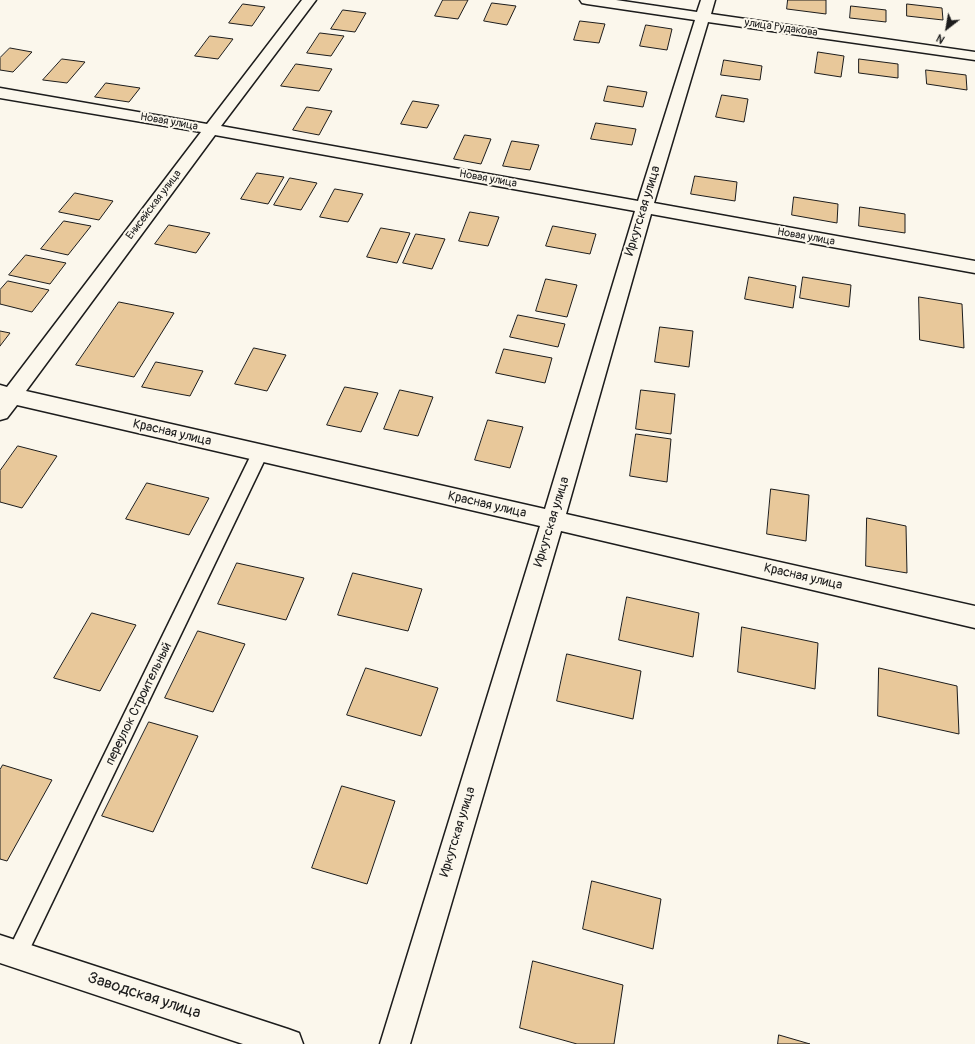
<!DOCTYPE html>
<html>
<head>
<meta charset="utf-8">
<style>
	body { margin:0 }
	#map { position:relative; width:975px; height:1044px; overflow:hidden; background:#fbf7ec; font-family:Pangolin,sans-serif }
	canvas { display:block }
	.north { position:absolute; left:927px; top:8px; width:40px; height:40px; -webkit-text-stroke:3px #fbf7ec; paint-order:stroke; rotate:211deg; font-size:11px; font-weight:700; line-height:16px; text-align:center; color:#1c1c1c }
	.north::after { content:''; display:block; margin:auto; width:14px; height:18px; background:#1c1c1c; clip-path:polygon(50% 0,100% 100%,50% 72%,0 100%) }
</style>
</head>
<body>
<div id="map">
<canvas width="975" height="1044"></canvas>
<div class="north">N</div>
</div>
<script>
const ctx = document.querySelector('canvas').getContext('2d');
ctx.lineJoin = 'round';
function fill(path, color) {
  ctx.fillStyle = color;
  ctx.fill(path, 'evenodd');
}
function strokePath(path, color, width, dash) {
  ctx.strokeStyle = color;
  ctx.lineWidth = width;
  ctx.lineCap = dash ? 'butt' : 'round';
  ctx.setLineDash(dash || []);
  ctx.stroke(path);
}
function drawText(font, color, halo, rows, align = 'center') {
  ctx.font = font + ' Pangolin,sans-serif';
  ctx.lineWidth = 4;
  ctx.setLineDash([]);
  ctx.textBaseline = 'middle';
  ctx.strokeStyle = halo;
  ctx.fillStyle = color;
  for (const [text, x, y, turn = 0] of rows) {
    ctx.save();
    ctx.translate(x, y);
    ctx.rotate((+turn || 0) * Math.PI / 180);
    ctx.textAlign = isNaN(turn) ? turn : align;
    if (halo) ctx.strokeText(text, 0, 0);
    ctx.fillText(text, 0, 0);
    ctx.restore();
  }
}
const building = new Path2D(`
	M443,0H468L458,19L435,16Z
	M788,0H826V14L787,9Z
	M492,3L516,6L507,25L484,21Z
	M243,4L265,7L252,26L229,23Z
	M907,4L942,8L943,20L907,16Z
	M851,6L886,10V22L850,18Z
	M343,10L366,13L355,32L331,29Z
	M580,21L605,24L599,43L574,40Z
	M646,25L672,29L667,50L640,46Z
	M320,33L344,36L331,56L307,53Z
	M210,36L233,39L218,59L195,56Z
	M10,48L32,52L13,72L0,70V58Z
	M818,52L844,56L841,77L815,73Z
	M62,59L85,62L67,83L43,80Z
	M859,59L898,64V78L859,73Z
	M724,60L762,66L760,80L721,75Z
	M296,64L332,69L319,91L281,86Z
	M926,70L966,75L967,90L927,84Z
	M106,83L140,88L129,102L95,97Z
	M608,86L647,92L643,107L604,101Z
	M722,95L748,99L744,122L716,117Z
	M413,101L439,105L427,128L401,124Z
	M307,107L332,111L319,135L293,130Z
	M596,123L636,129L632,145L591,139Z
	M465,135L491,139L481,164L454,159Z
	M512,141L539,145L530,170L503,166Z
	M257,173L284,177L268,204L241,199Z
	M695,176L737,182L735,201L691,194Z
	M290,178L317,183L301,210L274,205Z
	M335,189L363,194L348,222L320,217Z
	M75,193L113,201L99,220L59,212Z
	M794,197L838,204L837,223L792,215Z
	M860,207L905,214V233L859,226Z
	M470,212L499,217L488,246L459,241Z
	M64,221L91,226L68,255L41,249Z
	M169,225L210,233L196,253L155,244Z
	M553,226L596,234L590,254L546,246Z
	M381,228L410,233L397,263L367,257Z
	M416,234L445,239L432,269L403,263Z
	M26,255L66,263L50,284L9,275Z
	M749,277L796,286L793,308L745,299Z
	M803,277L851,285L849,307L800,298Z
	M546,279L577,285L567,317L536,311Z
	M8,281L49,290L32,312L0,304V290Z
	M919,297L962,304L964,348L920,340Z
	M119,302L174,313L134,377L76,365Z
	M518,315L565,324L558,347L510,337Z
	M660,327L693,331L689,367L655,362Z
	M0,331L10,333L0,346Z
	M254,348L286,355L267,391L235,384Z
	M504,349L552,358L545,383L496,373Z
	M156,362L203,371L190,396L142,387Z
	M345,387L378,393L361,432L327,425Z
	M400,390L433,397L418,436L384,429Z
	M641,390L675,394L671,434L636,429Z
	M488,420L523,427L510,468L475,460Z
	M636,434L671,439L667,482L630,476Z
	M18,446L57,456L22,508L0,502V471Z
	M147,483L209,498L189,535L126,519Z
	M771,489L809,495L806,541L767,534Z
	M867,518L906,526L907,573L866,566Z
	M237,563L304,578L286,620L218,604Z
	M353,573L422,589L408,631L338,615Z
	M627,597L699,613L693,657L619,640Z
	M92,613L136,625L100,691L54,678Z
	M742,627L818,643L815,689L738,672Z
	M198,631L245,644L213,712L165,698Z
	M567,654L641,671L633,719L557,701Z
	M366,668L438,688L421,736L347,715Z
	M879,668L957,686L959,734L878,716Z
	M149,722L198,736L153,832L102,816Z
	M3,765L52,780L7,861L0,859V770Z
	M342,786L395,801L367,884L312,868Z
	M592,881L661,899L653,949L583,929Z
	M533,961L623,985L614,1044H577L520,1028Z
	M779,1035L810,1044H778Z`);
fill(building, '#e8c89a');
strokePath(building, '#1c1c1c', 1);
const lane = new Path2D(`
	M260,447L265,449L268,453L24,961L17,964L10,961L7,954L10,947L252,453L255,449Z`);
const street = new Path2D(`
	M302,0H316L221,126L638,201L695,20L587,4L582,3L580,0H616L697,12L701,0H715L711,14L975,52V60L708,22L654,203L975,261V273L651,214L566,514L975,606V628L561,531L410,1044H380L540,526L17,405L7,418L0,420V385L7,387L201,132L0,98V88L207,124ZM215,135L635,211L545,509L26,391Z
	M0,935L288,1029L299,1033L303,1044H243L0,963Z`);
strokePath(lane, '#1c1c1c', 3);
strokePath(street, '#1c1c1c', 3);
fill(lane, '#fbf7ec');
fill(street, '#fbf7ec');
drawText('11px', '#1c1c1c', '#fbf7ec', [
	["улица Рудакова",781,28,8],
	["Новая улица",169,122,10],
	["Новая улица",488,179,10],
	["Енисейская улица",154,205,-53],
	["Новая улица",806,237,10]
]);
drawText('13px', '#1c1c1c', '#fbf7ec', [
	["Иркутская улица",643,211,-73],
	["Красная улица",172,433,13],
	["Красная улица",487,505,13],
	["Иркутская улица",552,522,-73],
	["Красная улица",803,577,13],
	["переулок Строительный",139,704,-64],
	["Иркутская улица",458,832,-73]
]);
drawText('16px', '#1c1c1c', '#fbf7ec', [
	["Заводская улица",144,996,18]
]);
</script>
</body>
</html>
